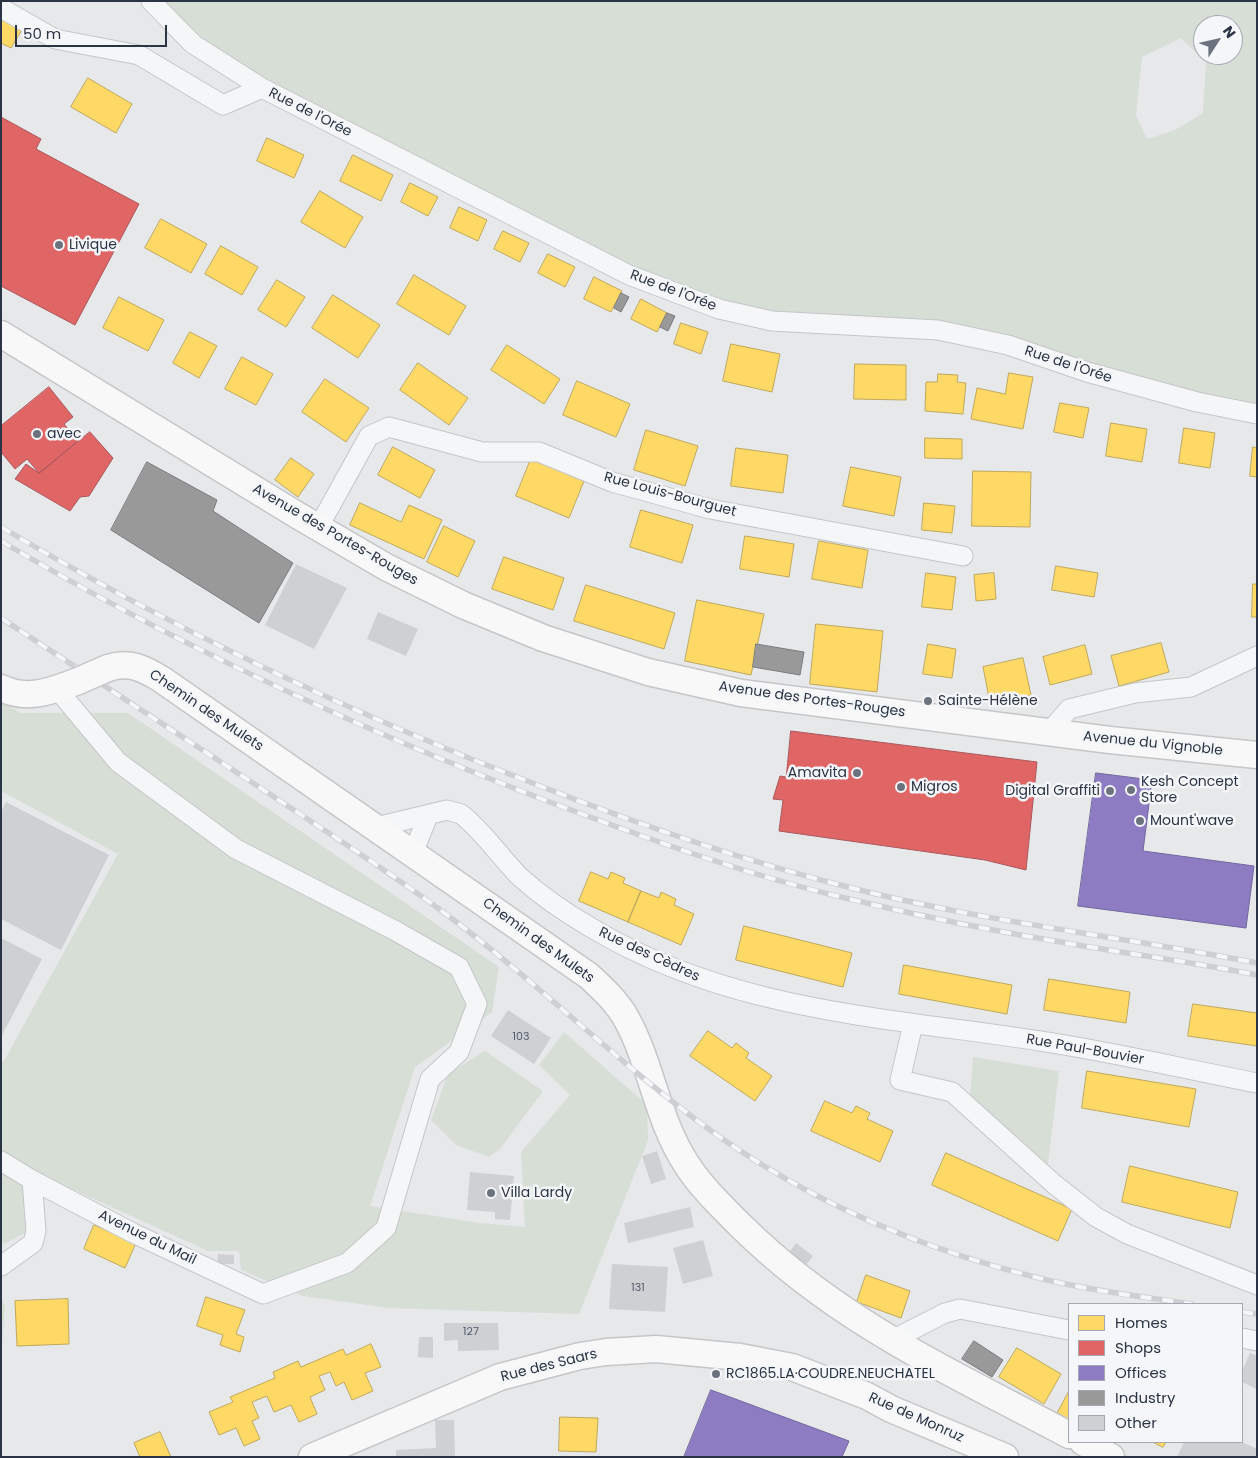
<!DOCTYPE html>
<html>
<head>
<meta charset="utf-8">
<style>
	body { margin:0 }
	#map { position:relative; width:1258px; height:1458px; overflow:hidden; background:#e6e8ea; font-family:Poppins,sans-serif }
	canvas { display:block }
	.frame { position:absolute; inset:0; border:2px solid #2b3445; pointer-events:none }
	.legend { position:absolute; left:1068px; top:1303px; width:175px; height:140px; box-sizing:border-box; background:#f4f6f9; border:1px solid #a4a8b1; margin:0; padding:6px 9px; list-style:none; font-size:15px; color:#2b3445 }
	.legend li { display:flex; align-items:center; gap:10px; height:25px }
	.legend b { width:25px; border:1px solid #a4a8b1 }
	.north { position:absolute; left:1193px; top:15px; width:50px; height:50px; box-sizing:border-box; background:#f4f6f9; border:1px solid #a4a8b1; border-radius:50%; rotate:55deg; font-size:14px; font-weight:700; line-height:20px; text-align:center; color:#2b3445 }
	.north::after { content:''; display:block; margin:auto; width:18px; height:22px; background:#6c737f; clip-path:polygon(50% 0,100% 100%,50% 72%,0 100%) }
	.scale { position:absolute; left:15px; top:25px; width:152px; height:22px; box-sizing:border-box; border:2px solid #2b3445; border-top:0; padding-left:6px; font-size:15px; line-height:18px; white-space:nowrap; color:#2b3445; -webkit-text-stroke:4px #f4f6f9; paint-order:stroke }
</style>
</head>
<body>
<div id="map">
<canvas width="1258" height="1458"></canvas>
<div class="frame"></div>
<ul class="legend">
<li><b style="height:14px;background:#ffd966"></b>Homes</li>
<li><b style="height:14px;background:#e06666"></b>Shops</li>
<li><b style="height:14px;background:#8e7cc3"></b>Offices</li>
<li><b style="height:14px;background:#999"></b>Industry</li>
<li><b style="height:14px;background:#ced0d3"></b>Other</li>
</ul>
<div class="north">N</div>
<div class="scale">50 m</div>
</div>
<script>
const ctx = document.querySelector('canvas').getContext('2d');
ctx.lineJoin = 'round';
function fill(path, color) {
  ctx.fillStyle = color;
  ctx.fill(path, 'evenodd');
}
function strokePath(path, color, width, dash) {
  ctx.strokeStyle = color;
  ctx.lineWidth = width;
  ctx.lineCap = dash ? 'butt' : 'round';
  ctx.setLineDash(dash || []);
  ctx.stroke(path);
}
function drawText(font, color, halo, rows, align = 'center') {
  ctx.font = font + ' Poppins,sans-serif';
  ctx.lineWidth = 5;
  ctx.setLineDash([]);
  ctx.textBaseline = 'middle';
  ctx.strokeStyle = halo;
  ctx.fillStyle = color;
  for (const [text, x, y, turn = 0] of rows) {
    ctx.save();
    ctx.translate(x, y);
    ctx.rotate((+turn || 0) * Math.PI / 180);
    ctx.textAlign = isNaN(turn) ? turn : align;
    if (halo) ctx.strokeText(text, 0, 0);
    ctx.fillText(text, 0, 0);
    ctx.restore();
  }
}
fill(new Path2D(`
	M151,1H1257V414L1008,345L719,309L262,88ZM1203,25H1233V55H1203ZM1181,38L1206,62L1203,113L1175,130L1147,139L1136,116L1142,57Z
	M1,702L21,713H128L499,967L492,1012L415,1067L370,1206L480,1223L525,1227L521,1152L570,1095L539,1065L564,1032L647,1105L648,1140L579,1314L389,1308L303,1296L241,1270L239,1251H208L26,1168L29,1207L25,1233L4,1244L1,1242V1063L4,1061L118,854L1,791Z
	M485,1051L543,1091L500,1149L489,1157L456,1145L431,1120L448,1074Z
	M973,1057L1059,1071L1047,1172L970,1101Z
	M1,1300L5,1305L1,1357Z`), '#d6ded6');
const homes = new Path2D(`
	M1,15L23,28L11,48L1,43Z
	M88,78L132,104L116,133L71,107Z
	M267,138L304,155L294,178L257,161Z
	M353,155L393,175L381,201L340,181Z
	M410,183L438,197L428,216L401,202Z
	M320,191L363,217L345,248L301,222Z
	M459,207L487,220L478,241L450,228Z
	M161,219L207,244L191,273L145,248Z
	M503,231L529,243L520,262L494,249Z
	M221,246L258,267L242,295L205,274Z
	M548,254L575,267L565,287L538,273Z
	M414,275L466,306L449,335L397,304Z
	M594,277L622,291L611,312L584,299Z
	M277,280L305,297L286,327L258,310Z
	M333,295L380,325L358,358L312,328Z
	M119,297L164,320L148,351L103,328Z
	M641,299L667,313L657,332L631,319Z
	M681,323L708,332L701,354L674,344Z
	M190,332L217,346L199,378L173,363Z
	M731,344L780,354L772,392L723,381Z
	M507,345L560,379L544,404L491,370Z
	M242,357L273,374L256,405L225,389Z
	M418,363L468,398L449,425L400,390Z
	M855,364L906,365V400L854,399Z
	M1009,373L1033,377L1023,429L971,419L977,388L1005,394Z
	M938,374L958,375L957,382L966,383L963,414L925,411L926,382H937Z
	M325,379L369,408L346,442L302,412Z
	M577,381L630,404L616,437L563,415Z
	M1060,403L1089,408L1083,438L1054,432Z
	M1111,423L1147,429L1142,462L1106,456Z
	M1184,428L1215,433L1210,468L1179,463Z
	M646,430L698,446L685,486L634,470Z
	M925,438L962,439V459L925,458Z
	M393,447L435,470L420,498L378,475Z
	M1253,447L1257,448V477L1250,476Z
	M736,448L788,455L783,493L731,486Z
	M291,458L314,474L298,497L275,480Z
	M531,459L584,481L569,518L516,496Z
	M851,467L901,477L894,516L843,506Z
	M973,471L1031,472L1030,527L972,526Z
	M360,503L401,522L409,505L442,520L424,559L350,525Z
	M924,503L955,506L952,533L922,530Z
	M641,510L693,525L682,563L630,547Z
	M444,526L475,541L458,577L427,562Z
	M745,536L794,544L789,577L740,569Z
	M819,541L868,550L862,588L812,579Z
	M504,557L564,578L553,610L492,589Z
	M1056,566L1098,573L1094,597L1052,590Z
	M926,573L956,577L952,610L922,607Z
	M994,573L996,599L976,601L974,575Z
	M1253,584H1257V617H1252Z
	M586,585L675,613L664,649L574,621Z
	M697,600L764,614L751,675L685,661Z
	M816,624L883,631L877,692L810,684Z
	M1161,643L1169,672L1119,686L1111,656Z
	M928,644L956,649L952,678L923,674Z
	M1085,645L1092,674L1050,685L1043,657Z
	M1023,658L1031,695L990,703L983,667Z
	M591,872L608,879L611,872L625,878L623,883L641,891L628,922L579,901Z
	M641,891L659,898L661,892L676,899L674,905L694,914L681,945L628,922Z
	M744,926L852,953L843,987L736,960Z
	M904,965L1012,985L1007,1014L899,994Z
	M1049,979L1130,992L1126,1023L1044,1010Z
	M1193,1004L1257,1013V1046L1188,1036Z
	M708,1031L732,1048L736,1043L749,1053L746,1058L772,1076L755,1101L690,1056Z
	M1087,1071L1196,1089L1189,1127L1082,1108Z
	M825,1101L852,1113L856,1106L870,1113L867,1119L893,1131L880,1162L811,1131Z
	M946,1153L1072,1209L1058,1241L932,1185Z
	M1130,1166L1238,1192L1230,1228L1122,1202Z
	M94,1225L136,1243L125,1268L84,1249Z
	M866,1275L910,1291L901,1318L857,1302Z
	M206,1297L245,1310L236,1334L244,1337L240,1352L220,1345L223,1335L197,1326Z
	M68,1299L69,1344L17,1346L15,1301Z
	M371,1344L381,1367L365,1373L373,1391L352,1400L344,1382L336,1386L330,1372L319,1376L325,1390L310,1397L317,1414L299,1422L291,1405L274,1412L267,1396L252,1402L259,1418L252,1421L260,1439L244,1446L236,1428L219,1435L209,1412L233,1402L230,1397L275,1378L273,1372L298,1361L301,1367L343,1349L346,1355Z
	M1017,1348L1061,1374L1044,1404L999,1377Z
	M1069,1391V1420L1057,1414Z
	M560,1417L598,1418L596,1452L559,1451Z
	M160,1432L171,1457H140L134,1443Z
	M1153,1442H1166L1163,1447Z`);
fill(homes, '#ffd966');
strokePath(homes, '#bfa85c', 1);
const shops = new Path2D(`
	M1,117L41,139L36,149L139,204L75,325L1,286Z
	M49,387L73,417L64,424L78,441L39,473L27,459L15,469L1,452V426Z
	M90,432L113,458L89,496L80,497L70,511L15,479L26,464L39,473Z
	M791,731L1037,762L1026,870L985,860L779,831L783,800L773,799L780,776L786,777Z`);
fill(shops, '#e06666');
strokePath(shops, '#aa575c', 1);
const offices = new Path2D(`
	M1096,773L1152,780L1143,851L1254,866L1246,928L1078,906Z
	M711,1390L849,1441L842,1457H684Z`);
fill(offices, '#8e7cc3');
strokePath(offices, '#70669d', 1);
const industry = new Path2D(`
	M621,293L629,297L621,312L614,308Z
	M667,313L675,316L668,331L660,327Z
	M147,462L217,500L213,511L293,563L259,623L111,530Z
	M756,644L804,652L800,675L753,667Z
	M974,1341L1003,1360L992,1377L962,1359Z`);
fill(industry, '#999');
strokePath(industry, '#787b80', 1);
fill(new Path2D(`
	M296,564L347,588L314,649L265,625Z
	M378,612L418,629L406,656L367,639Z
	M6,802L109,855L61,950L1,919V812Z
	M1,938L42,959L1,1037Z
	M508,1010L551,1038L534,1064L491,1036Z
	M657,1151L666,1179L651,1184L642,1156Z
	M470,1172L514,1176L510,1220L495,1219V1212L467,1210Z
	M690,1207L694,1227L628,1243L624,1223Z
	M703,1240L713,1276L683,1284L673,1248Z
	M796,1243L813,1256L804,1267L788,1254Z
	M218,1254L234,1255V1264H217Z
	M612,1264L668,1267L665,1312L609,1309Z
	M444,1323H498L499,1350L458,1351V1340L444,1341Z
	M419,1337H433V1358L418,1357Z
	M1250,1353L1257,1356V1389L1242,1382V1371Z
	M435,1420H454L455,1457H396V1450L436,1448Z
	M1184,1442H1242L1257,1449V1457H1177Z`), '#ced0d3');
const street = new Path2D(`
	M151,1L193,44L262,88L629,275L719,309L772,321L938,330L1008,345L1087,372L1197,402L1257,414
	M1,8L55,39L139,55L223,105L262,88
	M318,528L369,436L389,427L482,452H539L612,482L710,509L963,556
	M1050,731L1069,709L1135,693L1191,687L1257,656
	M376,827L447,810L461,814C484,832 500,857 520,877C541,896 566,913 590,927C729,1011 885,1017 1040,1041C1113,1052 1185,1069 1257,1083
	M413,853L428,816
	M913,1024L900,1080L952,1092L1054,1184L1096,1217L1127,1234L1257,1285
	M1,1161L32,1180L36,1231L33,1243L1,1266
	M32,1180L133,1233L263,1294L347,1263L386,1228L430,1079L459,1052L477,1004L459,967L394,930L236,849L118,762L57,689
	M1242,1338L1257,1341
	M890,1341L945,1313L960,1309L1069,1330`);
const secondary = new Path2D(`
	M1,334L297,515L386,567L463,605L543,638L648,672L741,693L1110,740L1257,755
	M108,668C129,661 143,668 161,679L589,976C603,989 617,1002 626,1018C652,1065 657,1120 687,1165C701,1187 721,1206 739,1224C836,1321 951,1372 1069,1435
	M1,688C28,701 51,691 78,681
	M1083,1442L1111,1457
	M312,1457L500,1377L580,1356L606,1352L656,1349L740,1357L792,1367L867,1396L891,1409L1005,1457`);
strokePath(street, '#c4c6c8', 21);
strokePath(secondary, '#c4c6c8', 29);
strokePath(street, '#f5f6f7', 19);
strokePath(secondary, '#f8f8f8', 26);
const rail = new Path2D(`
	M1,527C173,629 354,715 540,786C638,824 738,859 840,885C977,921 1118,936 1257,963
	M1,541C174,644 359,729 547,801C643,837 741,873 841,897C919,916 998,932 1078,945C1137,955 1197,963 1257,975
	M1,618C87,675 173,731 259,787C319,827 381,866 439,909C533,978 615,1061 710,1130C811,1203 926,1251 1047,1280C1094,1291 1143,1297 1192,1304
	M1242,1312L1257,1314`);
strokePath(rail, '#cecfd2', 5.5);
strokePath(rail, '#f4f6f9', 4, [11]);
const secondaryBridge = new Path2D(`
	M78,681L108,668`);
strokePath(secondaryBridge, '#c4c6c8', 29, []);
strokePath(secondaryBridge, '#f8f8f8', 26);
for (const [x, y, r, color] of [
	[59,245,5,"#6c737f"],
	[37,434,5,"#6c737f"],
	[928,701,5,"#6c737f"],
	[857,773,5,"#6c737f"],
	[901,787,5,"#6c737f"],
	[1131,790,5,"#6c737f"],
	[1110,791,5,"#6c737f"],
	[1140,821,5,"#6c737f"],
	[491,1193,5,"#6c737f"],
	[716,1374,5,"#6c737f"]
]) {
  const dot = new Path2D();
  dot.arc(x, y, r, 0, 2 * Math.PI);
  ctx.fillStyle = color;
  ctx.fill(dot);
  strokePath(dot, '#f4f6f9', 2);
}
drawText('11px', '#545c69', null, [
	["103",521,1037],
	["131",638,1288],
	["127",471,1332]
]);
drawText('14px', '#2b3445', '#f4f6f9', [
	["Rue de l'Orée",310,113,27],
	["Rue de l'Orée",673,291,21],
	["Rue de l'Orée",1068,365,18],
	["Rue Louis-Bourguet",670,495,15],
	["Avenue des Portes-Rouges",335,535,30],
	["Avenue des Portes-Rouges",812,700,8],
	["Chemin des Mulets",206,711,34],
	["Avenue du Vignoble",1153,744,6],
	["Chemin des Mulets",538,941,36],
	["Rue des Cèdres",649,955,25],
	["Rue Paul-Bouvier",1085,1050,10],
	["Avenue du Mail",147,1238,26],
	["Rue des Saars",549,1366,-14],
	["Rue de Monruz",916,1418,24]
]);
drawText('14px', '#2b3445', '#f4f6f9', [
	["Livique",69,245],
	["avec",47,434],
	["Sainte-Hélène",938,701],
	["Amavita",847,773,"right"],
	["Kesh Concept",1141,782],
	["Store",1141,798],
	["Migros",911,787],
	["Digital Graffiti",1100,791,"right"],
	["Mount'wave",1150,821],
	["Villa Lardy",501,1193],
	["RC1865.LA·COUDRE.NEUCHATEL",726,1374]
], 'left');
</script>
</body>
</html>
